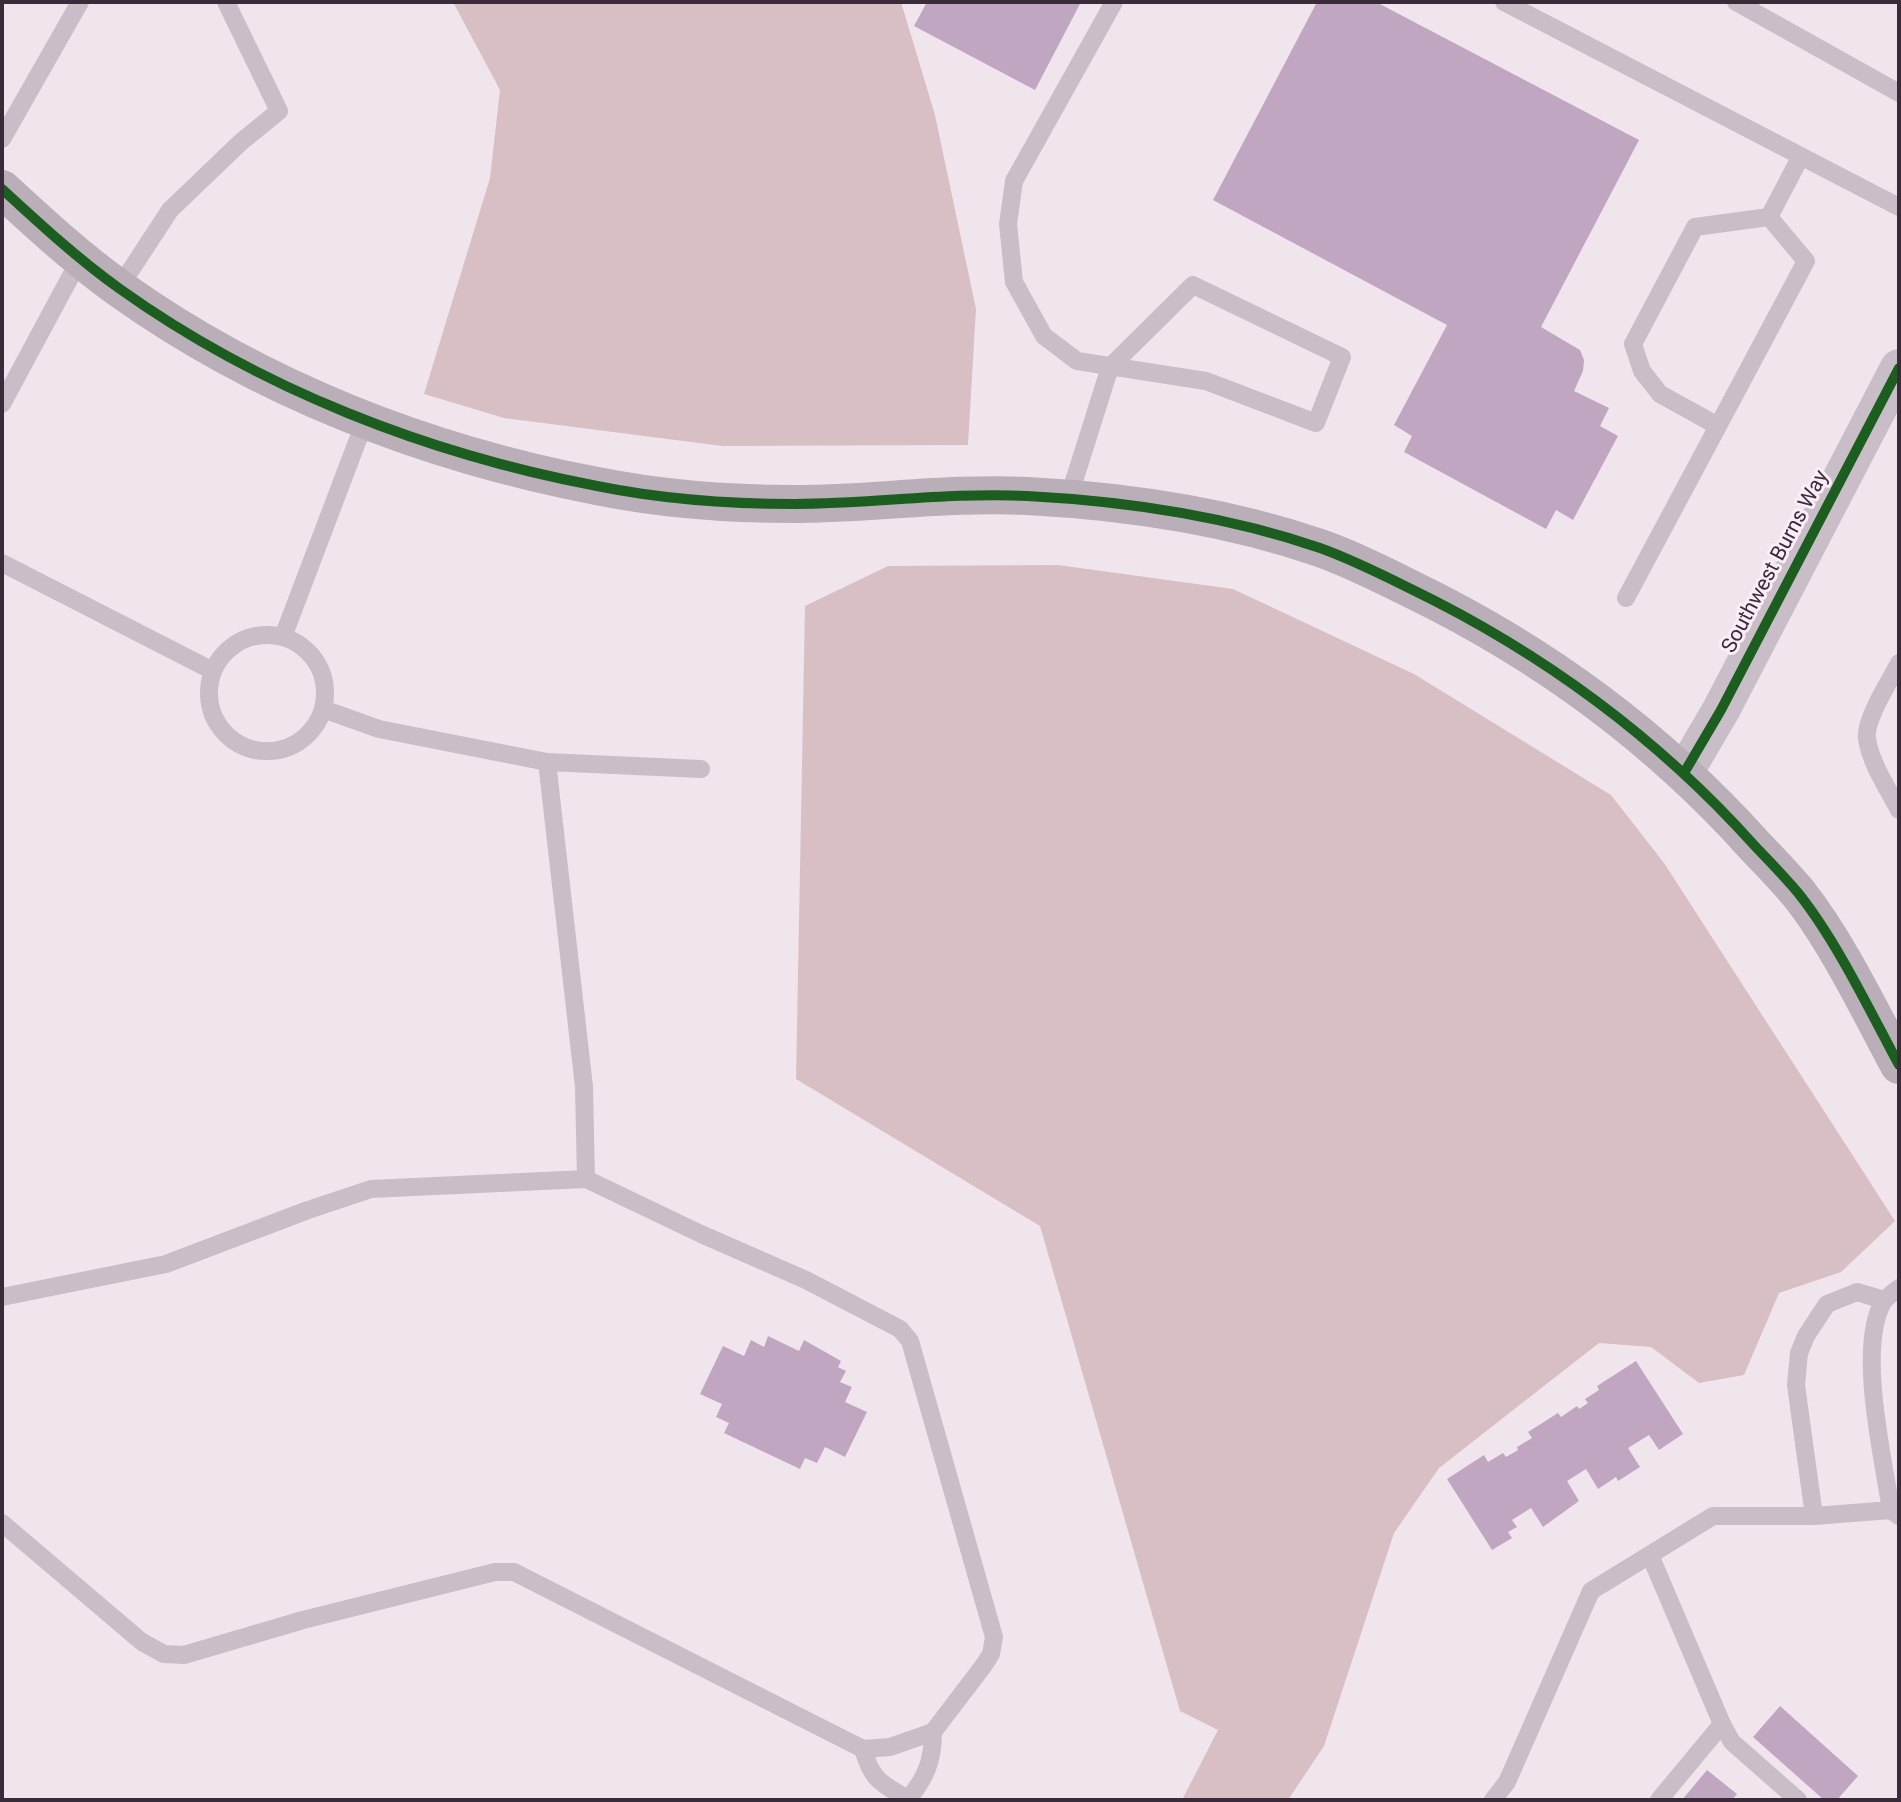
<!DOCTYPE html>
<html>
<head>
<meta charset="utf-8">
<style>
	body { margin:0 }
	#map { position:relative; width:1901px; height:1802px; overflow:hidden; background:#f0e5ed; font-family:Roboto,sans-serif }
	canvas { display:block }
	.frame { position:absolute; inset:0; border:4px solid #3a2b3a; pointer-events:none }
</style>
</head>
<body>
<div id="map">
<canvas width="1901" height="1802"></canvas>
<div class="frame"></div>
</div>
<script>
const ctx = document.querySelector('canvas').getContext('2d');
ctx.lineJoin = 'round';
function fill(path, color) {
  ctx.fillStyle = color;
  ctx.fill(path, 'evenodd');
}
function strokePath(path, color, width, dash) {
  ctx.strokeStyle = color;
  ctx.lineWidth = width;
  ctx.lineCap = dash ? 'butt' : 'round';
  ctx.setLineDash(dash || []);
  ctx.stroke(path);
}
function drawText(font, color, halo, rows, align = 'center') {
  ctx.font = font + ' Roboto,sans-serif';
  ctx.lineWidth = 6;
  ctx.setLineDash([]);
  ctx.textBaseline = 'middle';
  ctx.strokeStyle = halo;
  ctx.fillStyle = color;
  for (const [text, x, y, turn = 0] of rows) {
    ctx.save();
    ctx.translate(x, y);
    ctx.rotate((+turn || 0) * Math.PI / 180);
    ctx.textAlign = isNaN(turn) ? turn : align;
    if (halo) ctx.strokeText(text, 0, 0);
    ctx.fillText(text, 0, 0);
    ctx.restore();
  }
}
fill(new Path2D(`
	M453,2H901L935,115L976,309L968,445L722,446L504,418L424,394L490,178L500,90Z
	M1058,565L1233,589L1414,674L1611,795L1664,863L1895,1221L1841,1272L1779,1293L1744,1375L1699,1383L1651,1347L1599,1343L1439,1468L1394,1533L1324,1746L1288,1800H1182L1218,1730L1180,1711L1040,1226L796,1079L805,606L888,566Z`), '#d8bfc3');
fill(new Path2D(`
	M927,2H1081L1035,90L914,26Z
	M1317,2H1376L1639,140L1541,327L1580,350L1584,360L1583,371L1574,391L1609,408L1600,426L1618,436L1573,520L1556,510L1546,529L1404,452L1412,436L1394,425L1447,325L1213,200Z
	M768,1336L799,1351L804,1340L841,1361L838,1367L846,1371L840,1382L852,1387L845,1402L867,1412L845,1457L825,1447L817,1463L805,1458L800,1469L724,1433L729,1423L716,1417L722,1404L700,1394L723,1346L744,1356L751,1340L764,1347Z
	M1636,1361L1683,1434L1659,1450L1649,1435L1628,1448L1640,1467L1618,1481L1616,1477L1598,1489L1586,1469L1567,1481L1579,1501L1543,1527L1531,1508L1512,1520L1517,1527L1508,1532L1512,1538L1492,1550L1447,1479L1484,1455L1488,1462L1503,1453L1506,1457L1518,1450L1517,1447L1532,1438L1528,1432L1558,1413L1561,1417L1577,1406L1579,1409L1588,1403L1585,1399L1599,1390L1597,1386Z
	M1780,1706L1858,1776L1837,1800H1824L1753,1737Z
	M1707,1770L1737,1794L1732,1800H1682Z`), '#c1a6c2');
strokePath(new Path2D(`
	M1504,2L1899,207
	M1736,2L1899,93
	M2,139L80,2
	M1769,217L1806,261L1718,426L1660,394L1642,371L1633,344L1695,227L1769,217L1801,156
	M119,288L170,210L241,142L279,111L226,2
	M2,404L80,259
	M1068,500L1110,367L1193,285L1342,357L1316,423L1206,381L1077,361L1044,336L1014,282L1008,224L1014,181L1114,2
	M2,563L213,671
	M1626,598L1718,426
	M209 693a58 58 0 1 1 116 0a58 58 0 1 1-116 0Z
	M283,637L365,421
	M1899,663C1890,681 1864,720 1867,739C1871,764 1888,789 1899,810
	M323,709L379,729L547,762L701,769
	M547,762L584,1087L586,1179
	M2,1297L166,1264L308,1210L371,1189L586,1179L701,1234L806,1280L900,1329L910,1341L994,1637L991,1654L984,1665L933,1732L890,1747L863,1749L514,1572H495L303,1620L184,1655L164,1654L142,1642L2,1523
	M1891,1510C1883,1457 1857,1348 1883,1302C1887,1297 1894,1292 1899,1288
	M1814,1516L1796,1385L1799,1353L1806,1336L1827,1304L1857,1292L1884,1300
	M1650,1555L1722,1724L1732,1742L1798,1800
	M863,1749C873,1783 882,1783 909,1800
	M908,1799C926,1778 933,1760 933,1732
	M1493,1800L1507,1782L1591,1591L1713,1516H1814L1891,1510L1899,1516
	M1659,1800L1722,1724`), '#c9bec8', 18);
strokePath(new Path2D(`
	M1684,773L1721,710L1899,368`), '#c9bec8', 38);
strokePath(new Path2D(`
	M2,189C40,224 78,259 120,289C260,389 428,454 597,486C661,499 729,504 795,504C872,504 949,492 1027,496C1124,501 1227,516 1320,548C1351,559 1381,574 1411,589C1541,652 1657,737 1754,845C1769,861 1785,877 1799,894C1837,942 1870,1011 1899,1065`), '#baaeb8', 38);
strokePath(new Path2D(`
	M2,189C40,224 78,259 120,289C260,389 428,454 597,486C661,499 729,504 795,504C872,504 949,492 1027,496C1124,501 1227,516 1320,548C1351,559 1381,574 1411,589C1541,652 1657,737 1754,845C1769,861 1785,877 1799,894C1837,942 1870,1011 1899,1065
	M1684,773L1721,710L1899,368`), '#1b5e20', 10);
drawText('21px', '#3a2b3a', '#fbedf8', [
	["Southwest Burns Way",1776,562,-62]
]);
</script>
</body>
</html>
